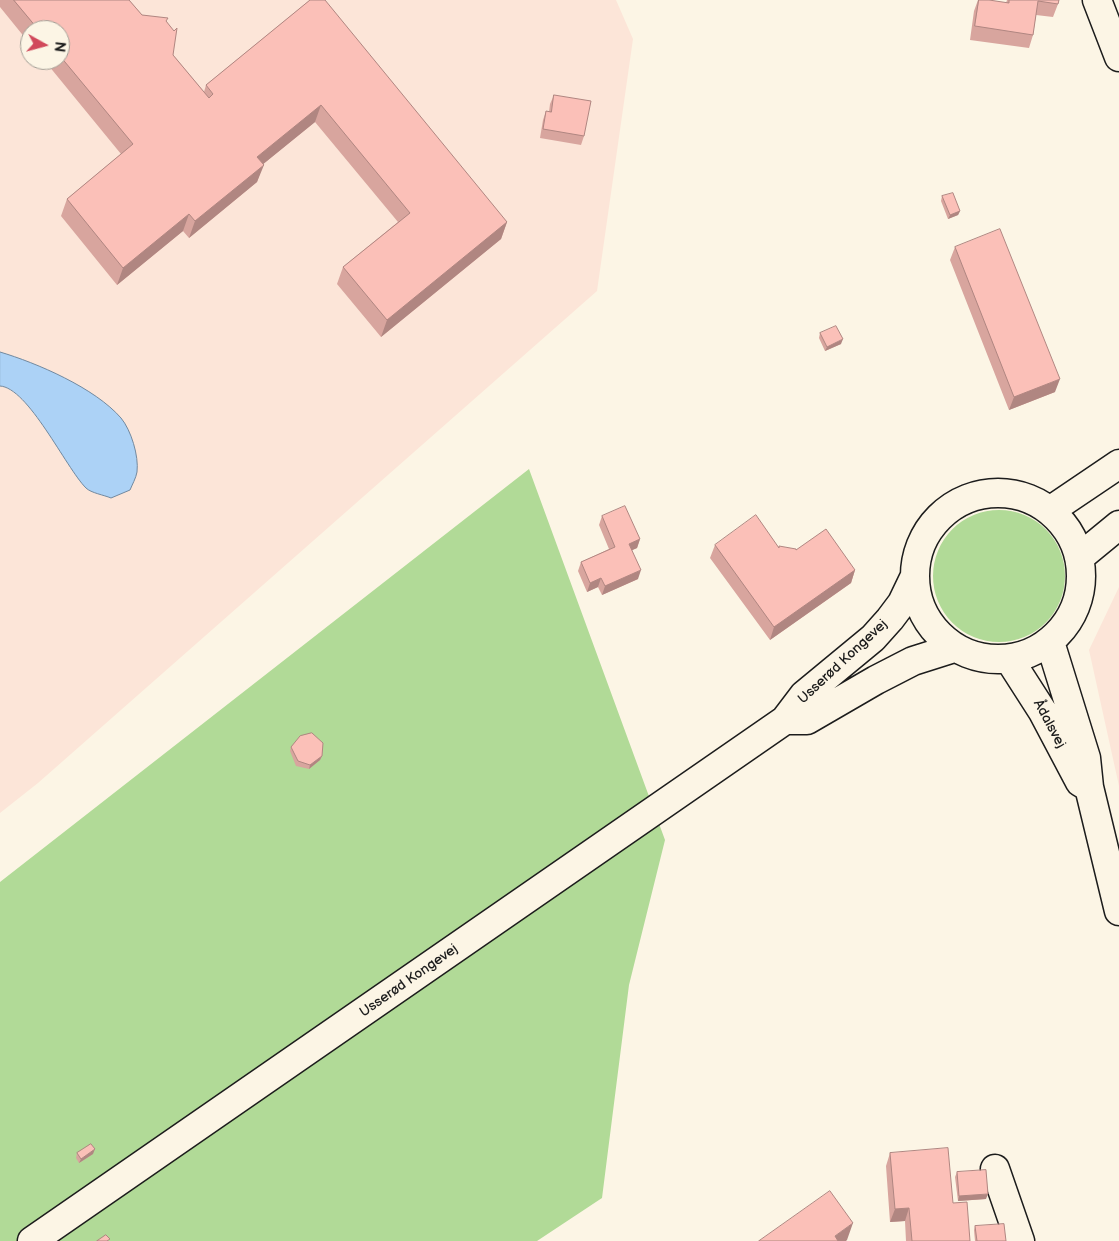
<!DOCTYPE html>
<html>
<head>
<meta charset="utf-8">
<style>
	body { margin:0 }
	#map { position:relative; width:1119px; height:1241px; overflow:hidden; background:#fcf5e5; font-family:"Balsamiq Sans",sans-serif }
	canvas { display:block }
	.north { position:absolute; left:20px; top:20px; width:50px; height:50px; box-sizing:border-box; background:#fcf5e5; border:1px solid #a29e95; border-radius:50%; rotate:97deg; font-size:14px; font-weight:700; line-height:20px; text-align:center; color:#1c1c1c }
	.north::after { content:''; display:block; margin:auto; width:18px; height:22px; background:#d1495b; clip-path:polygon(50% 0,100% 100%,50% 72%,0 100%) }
</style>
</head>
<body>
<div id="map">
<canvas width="1119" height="1241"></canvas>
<div class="north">N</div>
</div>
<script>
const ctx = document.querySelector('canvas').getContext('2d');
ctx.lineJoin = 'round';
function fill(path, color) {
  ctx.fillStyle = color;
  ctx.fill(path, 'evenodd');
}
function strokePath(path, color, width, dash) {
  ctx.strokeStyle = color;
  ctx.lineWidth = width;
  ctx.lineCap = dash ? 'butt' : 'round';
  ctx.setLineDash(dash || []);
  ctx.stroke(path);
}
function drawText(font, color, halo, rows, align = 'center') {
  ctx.font = font + ' "Balsamiq Sans",sans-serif';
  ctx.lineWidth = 4;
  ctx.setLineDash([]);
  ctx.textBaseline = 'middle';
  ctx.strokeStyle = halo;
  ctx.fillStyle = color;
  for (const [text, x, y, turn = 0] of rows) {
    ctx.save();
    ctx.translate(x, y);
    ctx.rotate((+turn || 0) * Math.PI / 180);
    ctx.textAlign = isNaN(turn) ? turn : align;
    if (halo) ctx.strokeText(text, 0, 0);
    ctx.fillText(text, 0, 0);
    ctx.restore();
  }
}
fill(new Path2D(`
	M0,0H616L633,39L597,291L38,783L0,813ZM30,30H60V60H30Z
	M1119,587V786L1089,650Z`), '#fce5d8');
fill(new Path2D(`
	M529,469L665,840L629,985L602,1198L537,1241H0V882Z
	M933 576a66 66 0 1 1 132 0a66 66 0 1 1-132 0Z`), '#b1da97');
const water = new Path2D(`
	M0,352C37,363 95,388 121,418C131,430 139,456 137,472C136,478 132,485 130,490L111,498C104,495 91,493 86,488C66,468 28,387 0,386Z`);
fill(water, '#acd2f6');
strokePath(water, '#72899f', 1);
const street = new Path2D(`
	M1097,0L1119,57
	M995,1169L1020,1241`);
const secondary = new Path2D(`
	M915 576a83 83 0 1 1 166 0a83 83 0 1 1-166 0Z
	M1051,510L1119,464
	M1080,557L1119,525
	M1050,642L1086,758L1089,787L1119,911
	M1009,659L1043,712L1080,782L1085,785
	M785,720H807L876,680L913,661L954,648
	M32,1241L785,720L804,695L873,638L890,619L902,603L914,578`);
strokePath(street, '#1c1c1c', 31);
strokePath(secondary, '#1c1c1c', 31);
strokePath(street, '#fcf5e5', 28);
strokePath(secondary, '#fcf5e5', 28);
fill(new Path2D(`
	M0,0H129L142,15L167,22L173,55L204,92L206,85L310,0L507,222L501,239L381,337L337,284L343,267L398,222L315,122L263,164L257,182L189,238L183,231L117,285L61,216L67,199L121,154L44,60H60V30H30V44L0,7Z
	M978,0L1006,3L1007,0H1059L1058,4L1053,17L1036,15L1033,35L1029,48L970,40L974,11Z
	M554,95L584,136L581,145L540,138L543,120L546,111L549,112L550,104Z
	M942,196L960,211L958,215L948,219L941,201Z
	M955,247L1055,392L1009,410L950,260Z
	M820,333L841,344L825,351L819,338Z
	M602,516L640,539L637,548L632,550L638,579L602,595L598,587L587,592L578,571L581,562L609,549L599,525Z
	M715,545L779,547L855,570L851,583L770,640L710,558Z
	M291,747L322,756L320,760L309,769L296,766L290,751Z
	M77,1153L93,1154L79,1163L76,1158Z
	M890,1153L953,1203L970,1241H906L905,1221L890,1222L886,1166Z
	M957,1172L986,1199L958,1201L955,1177Z
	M975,1226L1006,1241H975L974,1230Z`), '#d8a59e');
fill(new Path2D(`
	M321,105L315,122L251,174L257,157Z
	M264,165L257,182L189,238L195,221Z
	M960,211L958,215L948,219L950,215Z
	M189,214L183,231L117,285L123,268Z
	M507,222L501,239L381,337L387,320Z
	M843,339L841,344L825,351L827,347Z
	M1060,379L1055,392L1009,410L1014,397Z
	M640,539L637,548L626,553L629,544Z
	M641,570L638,579L602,595L605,586Z
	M855,570L851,583L770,640L774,627Z
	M601,578L598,587L587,592L590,583Z
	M322,756L320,760L309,769L310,765Z
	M95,1149L93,1154L79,1163L81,1159Z
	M988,1194L986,1199L958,1201L959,1196Z
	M909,1208L905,1221L890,1222L895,1209Z
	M853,1223L847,1240L846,1241H833L835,1236Z`), '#b08681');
const building = new Path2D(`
	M14,0H129L142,15L168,18L166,21L174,31L177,28L173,55L209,98L213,94L206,85L310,0H325L507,222L387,320L343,267L410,213L321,105L257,157L264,165L195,221L189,214L123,268L67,199L133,144L60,56V30H39Z
	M979,0H989L1009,3V0H1059L1058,4L1038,1L1033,35L975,26Z
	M554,95L591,101L584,136L543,129L546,111L551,112Z
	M953,193L960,211L950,215L942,196Z
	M1000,229L1060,379L1014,397L955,247Z
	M836,326L843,339L827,347L820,333Z
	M625,506L640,539L629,544L641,570L605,586L601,578L590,583L581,562L615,547L602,516Z
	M756,515L779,548V546L796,549V550L826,529L855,570L774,627L715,545Z
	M312,733L323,743L322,756L310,765L298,761L291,747L300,736Z
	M91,1144L95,1149L81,1159L77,1153Z
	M948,1148L953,1203L967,1202L970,1241H912L909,1208L895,1209L890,1153Z
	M986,1170L988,1194L959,1196L957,1172Z
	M830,1191L853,1223L835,1236L838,1241H759Z
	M1004,1224L1006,1241H977L975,1226Z
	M106,1235L110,1239L107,1241H97Z`);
fill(building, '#fbc0b8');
strokePath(building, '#b08681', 1);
drawText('14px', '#1c1c1c', '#fcf5e5', [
	["Usserød Kongevej",843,662,-43],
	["Ådalsvej",1049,724,62],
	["Usserød Kongevej",409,981,-35]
]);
</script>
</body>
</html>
